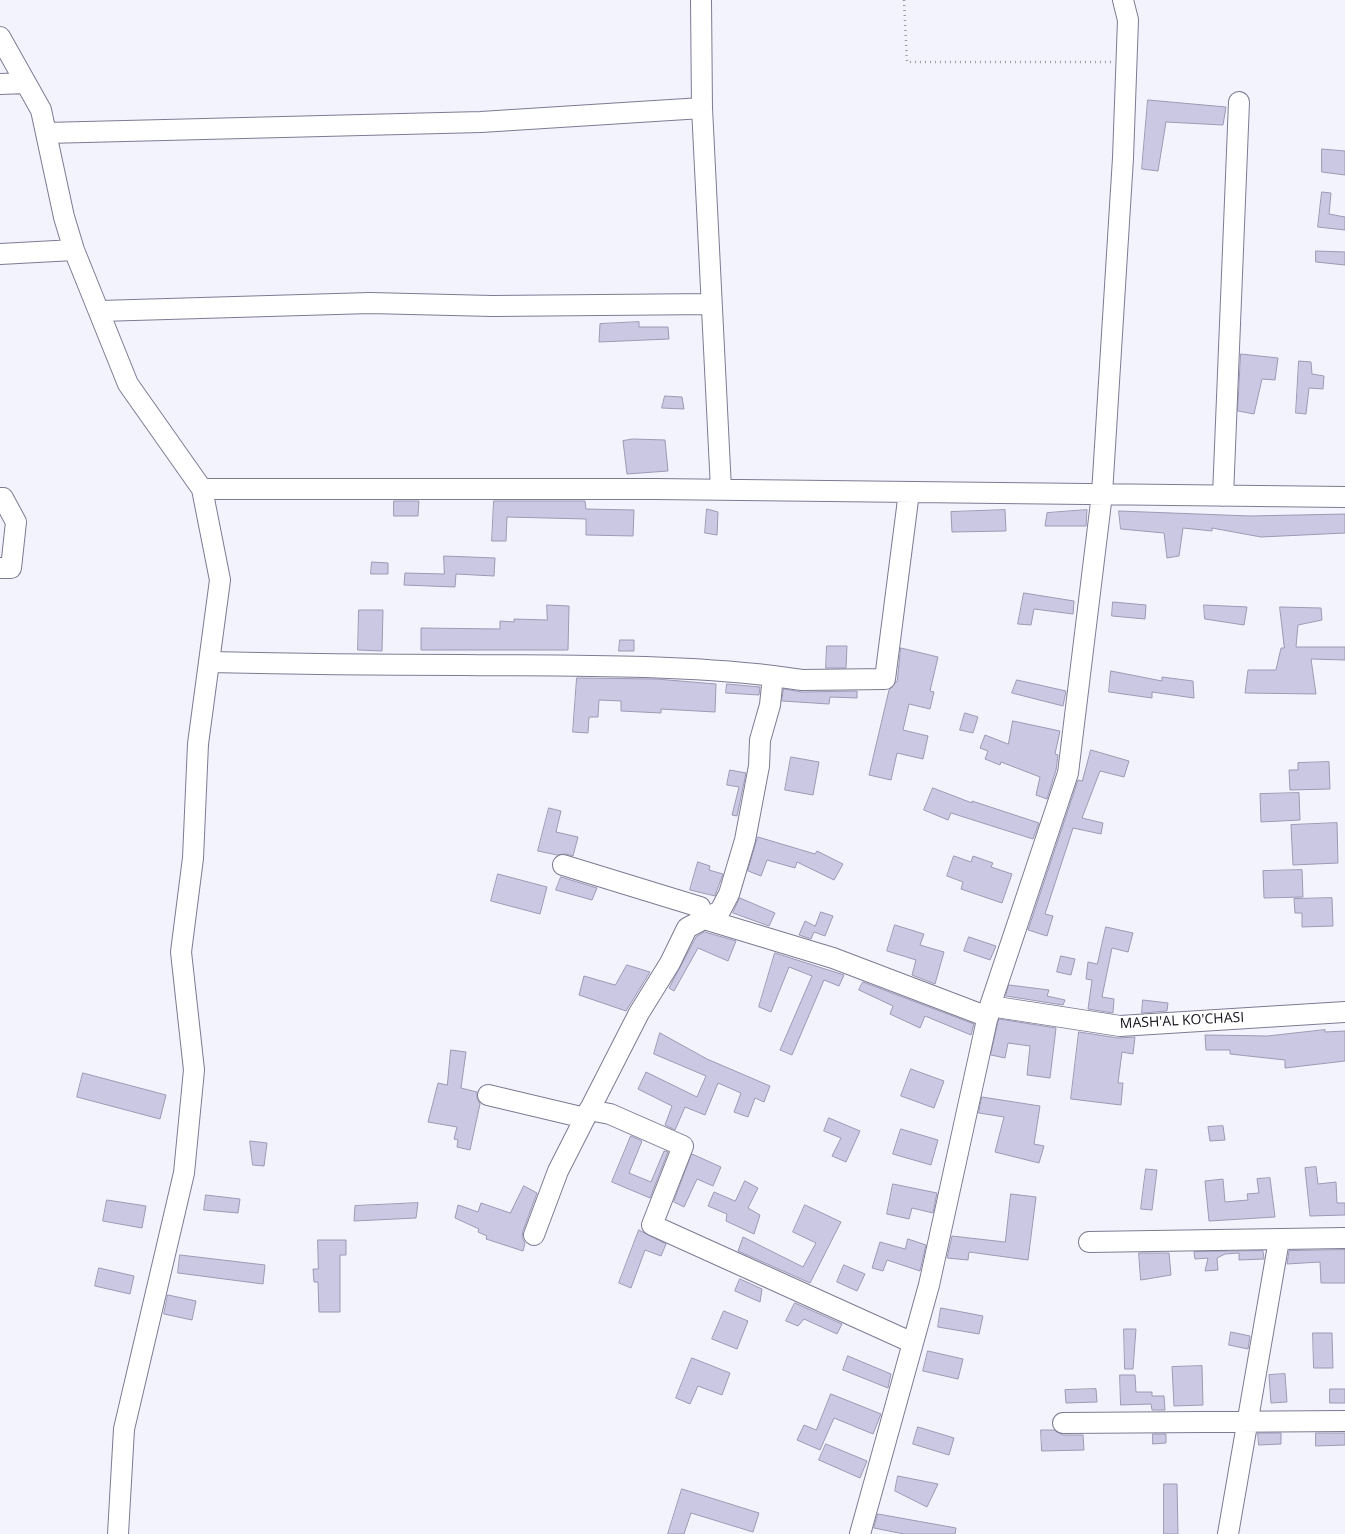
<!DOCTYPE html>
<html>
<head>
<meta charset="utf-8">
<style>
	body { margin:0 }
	canvas { display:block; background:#f3f3fe }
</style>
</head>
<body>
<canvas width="1345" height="1534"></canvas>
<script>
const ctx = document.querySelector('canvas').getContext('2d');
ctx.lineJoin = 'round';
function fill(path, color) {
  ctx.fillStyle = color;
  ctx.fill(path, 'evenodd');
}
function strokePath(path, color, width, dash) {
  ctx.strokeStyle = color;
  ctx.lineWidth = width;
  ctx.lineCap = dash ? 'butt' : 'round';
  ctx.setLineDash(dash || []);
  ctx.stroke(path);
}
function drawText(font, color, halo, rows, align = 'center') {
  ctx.font = font + ' "Open Sans",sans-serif';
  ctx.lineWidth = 4;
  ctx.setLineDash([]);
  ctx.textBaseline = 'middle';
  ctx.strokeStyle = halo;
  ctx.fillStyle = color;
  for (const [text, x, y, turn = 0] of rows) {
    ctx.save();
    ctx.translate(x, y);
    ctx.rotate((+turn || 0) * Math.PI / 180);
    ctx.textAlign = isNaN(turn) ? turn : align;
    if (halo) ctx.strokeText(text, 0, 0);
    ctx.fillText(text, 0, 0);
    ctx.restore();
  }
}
const building = new Path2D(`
	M1148,100L1226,107L1223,125L1166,122L1158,171L1142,169Z
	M1322,149L1345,151V175L1322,172Z
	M1322,192L1331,193L1329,214L1345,217V230L1318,227Z
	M1316,251L1345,252V265L1316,262Z
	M639,322V327H668L669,339L599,342L600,324Z
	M1241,354L1278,358L1275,380L1262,379L1254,414L1238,411Z
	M1299,361L1311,362L1312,374L1324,376L1323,389L1309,388L1306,414L1296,413Z
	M665,396L682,397L684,409L662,408Z
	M633,439L665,440L668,471L627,474L623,441Z
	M394,501H419L418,516H394Z
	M494,501H585L586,509L634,510L633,536L586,535V519L507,517L506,541H492Z
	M707,509L718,512L717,535L705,533Z
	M1005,510L1006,531L952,532L951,512Z
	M1087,510L1086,526H1045L1047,513Z
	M1119,511L1250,516L1345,514V533L1261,537L1212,528V531L1183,528L1179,556L1167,558L1164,533L1121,529Z
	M444,556L495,558L494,576L456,574L455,587L404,585L405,573L444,574Z
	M372,562L388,563V574H371Z
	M1024,593L1074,601L1073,614L1034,609L1031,625L1018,624Z
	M1113,602L1146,605L1145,619L1112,616Z
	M547,605L569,606L568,650H421V628L500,629V621L514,622V619L547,620Z
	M1204,605L1247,607L1244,625L1205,619Z
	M1280,607L1321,608L1322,620L1298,625L1296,647H1345V660L1311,659L1316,694L1245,693L1248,670H1276L1281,648H1284Z
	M359,610H383L382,651L358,650Z
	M620,640H634V651H619Z
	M827,646H847L846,668H826Z
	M901,648L938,657L930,691L934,692L930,709L909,704L903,730L928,736L923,759L897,753L891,780L869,775L889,690L897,681Z
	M1111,671L1162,681V677L1193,681L1194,698L1152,692V698L1109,692Z
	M577,678L656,679L716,684L715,712L661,709V713L621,711V701L599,700L598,717H589L588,733L573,732Z
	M1017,680L1066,691L1063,706L1012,693Z
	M727,684L760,687L759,695L726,693Z
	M784,689L802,692L857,691V698L830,697L829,704L782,701Z
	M965,713L978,717L973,733L960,730Z
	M1013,721L1060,731L1055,754L1058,755L1056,770L1047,799L1036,795L1040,777L1001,762L1000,765L985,759L988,751L980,748L985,735L1008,744Z
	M1091,750L1129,761L1124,777L1100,771L1082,818L1103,823L1101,834L1073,828L1045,914L1053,916L1047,936L1028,930L1078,780L1082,781Z
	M791,757L819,762L813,795L785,790Z
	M1329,762L1330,789L1290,790L1289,770H1298V763Z
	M730,770L746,773L737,816L732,815L739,787L727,785Z
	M933,788L972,803V801L1039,823L1033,839L951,813L948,820L924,810Z
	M1299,793L1300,820L1261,822L1260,794Z
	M549,808L561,811L556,832L578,837L573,856L566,854L557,855L538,851Z
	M1337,823L1338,863L1293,865L1291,825Z
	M758,837L815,854L817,851L843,864L834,880L797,862L795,868L767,860L761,876L748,871Z
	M954,856L971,862L973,856L993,863L991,867L1012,874L1002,903L961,889L963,882L947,876Z
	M698,862L710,866L709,870L723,874L715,896L690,890Z
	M1302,870L1303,897L1264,898L1263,871Z
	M498,874L547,887L540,914L491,901Z
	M561,877L597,888L592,900L556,890Z
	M740,898L775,913L769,926L733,913Z
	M1332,898L1333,926L1302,927V913H1295L1294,899Z
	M821,912L833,916L825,936L814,932L811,939L799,935L805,921L815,926Z
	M895,925L924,934L920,945L944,952L935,984L912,975L916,960L887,951Z
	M1106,927L1133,933L1128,952L1112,948L1102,997L1114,999L1113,1013L1088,1009L1092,980L1086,979L1088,962L1097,964Z
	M705,932L736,941L728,961L698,948L674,991L669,988L696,937Z
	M969,937L996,946L990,960L964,951Z
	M775,953L844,975L839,986L824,980L792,1055L780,1050L812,976L789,967L771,1012L759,1007Z
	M1061,956L1075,959L1071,975L1057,972Z
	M627,965L650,972L626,1011L579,995L584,976L615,985Z
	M863,982L974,1024L971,1035L925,1016L920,1028L890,1014L893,1006L859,990Z
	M1009,985L1049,990L1047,996L1065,1000L1063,1005L1006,996Z
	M1143,1000L1168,1003L1167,1011L1142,1013Z
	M999,1019L1056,1028L1050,1078L1027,1075L1030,1046L1008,1043L1005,1058L991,1055Z
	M1325,1030V1032L1345,1031V1061L1285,1068V1060L1230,1054V1050H1206L1205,1035L1267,1036Z
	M1079,1032L1118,1038L1135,1037L1133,1054L1122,1052L1118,1083H1123L1121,1105L1071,1099Z
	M660,1033L707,1059L770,1086L764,1102L755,1098L748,1117L734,1112L741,1093L718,1083L705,1115L685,1107L675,1130L665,1125L672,1106L638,1089L646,1072L697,1097L706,1076L654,1054Z
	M451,1050L466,1052L461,1088L477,1092V1098L480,1104L470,1150L457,1147L458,1140L454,1139L457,1127L428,1122L438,1083L447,1085Z
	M911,1069L944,1081L934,1108L901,1096Z
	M83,1073L166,1095L160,1119L77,1097Z
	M982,1097L1040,1106L1034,1144L1044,1146L1039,1163L995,1152L1004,1117L979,1113Z
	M829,1118L860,1131L846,1162L832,1156L841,1138L824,1131Z
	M1223,1126L1225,1140L1210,1141L1208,1127Z
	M901,1129L938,1140L931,1165L893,1154Z
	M631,1136L642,1141L629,1173L651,1182L664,1151L668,1152L650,1198L612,1182Z
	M250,1141L267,1143L264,1166L253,1165Z
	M692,1154L721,1167L713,1186L697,1179L684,1207L674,1202Z
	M1316,1167L1318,1184L1336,1182L1337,1203H1345V1215L1310,1216L1305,1168Z
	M1146,1169L1157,1170L1152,1210L1141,1209Z
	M1270,1178L1275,1217L1209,1221L1205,1181L1223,1179L1225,1202L1248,1200L1247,1194L1259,1193L1257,1179Z
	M745,1181L758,1188L748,1208L760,1215L754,1234L726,1221L727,1214L708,1206L714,1192L735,1201Z
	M893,1184L937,1193L933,1213L912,1208L909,1219L887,1214Z
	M524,1186L537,1193L523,1231L522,1237L525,1243L523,1251L486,1239L487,1236L478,1232L479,1229L455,1218L458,1205L478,1212L481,1203L510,1213Z
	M1011,1194L1036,1197L1028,1260L969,1252L968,1260L947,1258L952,1236L1005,1242Z
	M206,1195L240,1199L238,1213L204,1210Z
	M107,1200L146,1206L142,1228L103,1221Z
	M418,1203L416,1218L354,1221L355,1206Z
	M805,1205L841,1222L810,1283L738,1251L743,1237L803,1267L816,1243L793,1232Z
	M639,1230L666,1244L661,1256L645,1250L631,1288L619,1283Z
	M908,1239L926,1245L920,1271L887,1260L883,1271L872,1268L880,1242L905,1249Z
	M318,1240H346V1255H340V1312H319L318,1282H314L313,1269H318Z
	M1345,1250V1283H1321L1320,1262L1287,1264L1289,1251Z
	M1263,1251L1264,1259L1239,1260V1253L1225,1254L1217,1258L1218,1270L1205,1271L1208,1258L1195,1259L1194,1252Z
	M1139,1253H1169L1171,1275L1141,1280Z
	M180,1255L265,1265L263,1284L178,1273Z
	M844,1265L865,1274L857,1291L837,1282Z
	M99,1268L134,1276L130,1294L95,1286Z
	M740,1279L762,1289L760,1302L735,1291Z
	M168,1295L196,1301L192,1320L164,1314Z
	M795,1303L842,1324L837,1334L804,1319L798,1326L786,1321Z
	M941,1308L983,1316L979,1334L938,1327Z
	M724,1311L748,1321L737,1349L712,1339Z
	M1124,1329H1136L1133,1369H1125Z
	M1231,1332L1250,1336L1248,1349L1229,1345Z
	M1313,1333H1332L1333,1368H1314Z
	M928,1351L963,1359L958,1379L923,1371Z
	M848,1356L891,1374L888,1388L843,1370Z
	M692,1358L730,1373L722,1395L698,1386L690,1404L676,1398Z
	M1202,1366L1203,1405L1174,1406L1172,1367Z
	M1285,1374L1287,1402L1271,1403L1269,1375Z
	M1120,1375H1135L1136,1392H1152V1396H1164L1165,1410H1152L1151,1404L1121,1405Z
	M1096,1389L1097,1402L1066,1403L1065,1390Z
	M1330,1389H1345V1403H1330Z
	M831,1394L881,1414L873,1434L834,1418L820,1450L797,1440L804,1425L816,1430Z
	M918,1427L954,1438L949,1455L913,1444Z
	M1041,1430H1054L1063,1435H1083L1084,1450L1042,1451Z
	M1258,1433H1281V1444L1259,1445Z
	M1316,1433H1345V1445L1316,1446Z
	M1153,1434H1166V1443L1153,1444Z
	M826,1444L867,1461L860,1478L819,1460Z
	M898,1476L938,1484L927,1507L895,1491Z
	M1164,1484H1177L1178,1534H1164Z
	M682,1489L759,1513L753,1532L691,1513L684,1534H668Z
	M878,1514L956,1528L955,1534H904L874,1528Z`);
fill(building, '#cac8e3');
strokePath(building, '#9c9ab4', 1);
const minor = new Path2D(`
	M701,0L702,108
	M0,37L41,110L64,217L74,250L128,384L202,489L220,580L198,744L193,858L181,952L194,1070L184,1173L124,1429L118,1534
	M0,84L26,83
	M46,133L481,122L702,108L721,489
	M0,254L74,250
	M100,311L370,303L492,306L711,304
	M202,489H655L1345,497
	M1223,496L1239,102
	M0,498H3L16,522L11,568H0
	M209,662C293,664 378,665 463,665C566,666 670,664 773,676L770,705L760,740L759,766L745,840L729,894L720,911L704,919
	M773,676L802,680L885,679L909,492
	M563,865L700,907L704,919L687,928L670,963L639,1013L590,1109
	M704,919L833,958L988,1017
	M990,1006L1120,1026L1345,1012
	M488,1095L585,1118
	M534,1235L558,1171L589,1110L610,1114L683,1146L652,1225L913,1343
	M1089,1242L1345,1238
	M1063,1423L1345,1421
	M860,1534L929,1285L990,1006L1068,773L1102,494L1123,158L1128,20L1123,0
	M1228,1534L1279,1240`);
strokePath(minor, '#7d7b94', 22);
strokePath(new Path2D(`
	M904,0L907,62H1111`), '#9a99a4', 2.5, [1, 4]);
strokePath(minor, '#fff', 20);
drawText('14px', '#12111b', '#fff', [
	["MASH'AL KO'CHASI",1182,1021,-3]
]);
</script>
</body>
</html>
